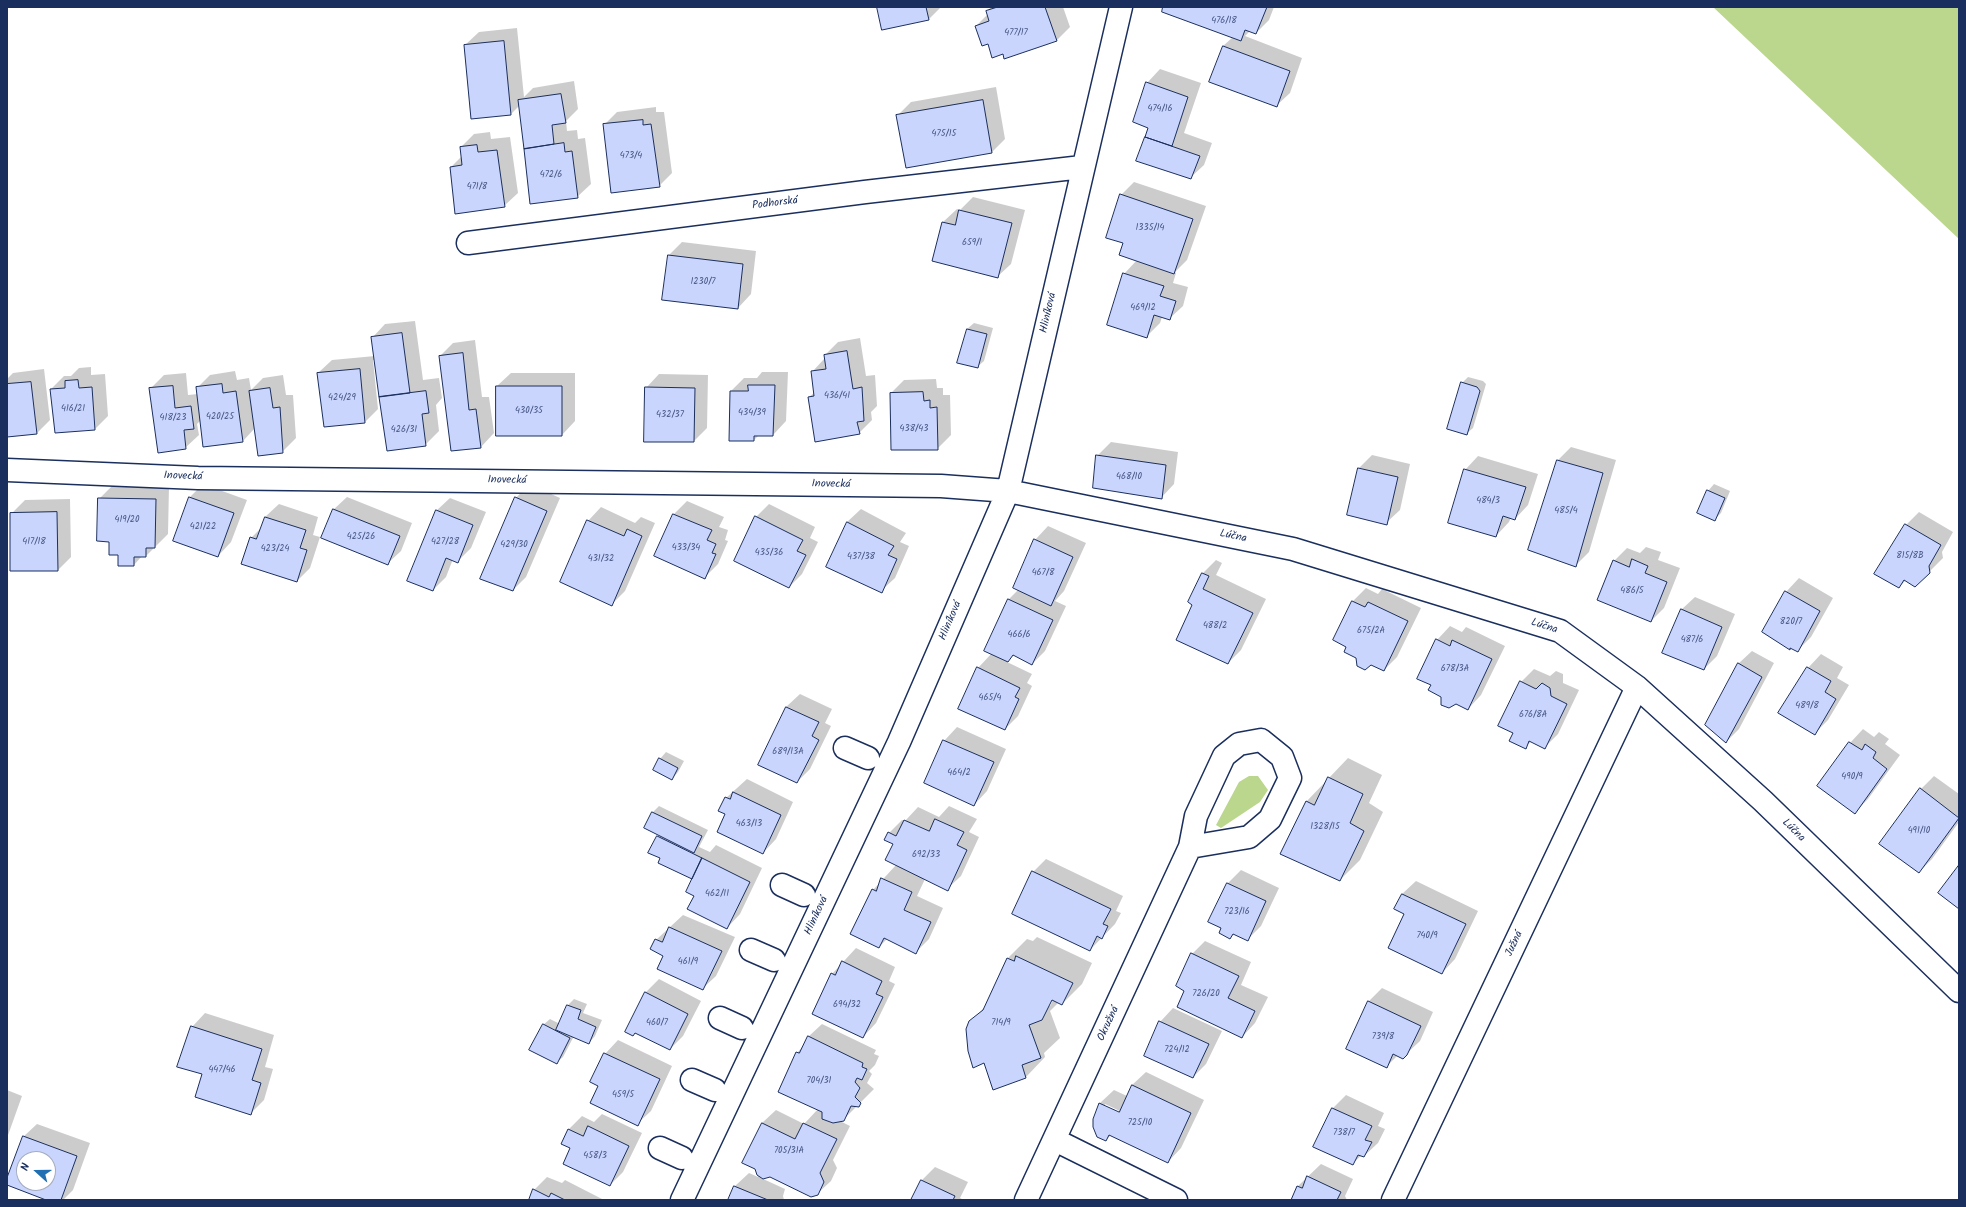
<!DOCTYPE html>
<html>
<head>
<meta charset="utf-8">
<style>
	body { margin:0 }
	#map { position:relative; width:1966px; height:1207px; overflow:hidden; background:#fff; font-family:Kalam,sans-serif }
	canvas { display:block }
	.frame { position:absolute; inset:0; border:8px solid #1b2f5e; pointer-events:none }
	.north { position:absolute; left:16px; top:1151px; width:40px; height:40px; box-sizing:border-box; background:#fff; border:1px solid #a4acbf; border-radius:50%; rotate:291deg; font-size:11px; font-weight:700; line-height:16px; text-align:center; color:#1b2f5e }
	.north::after { content:''; display:block; margin:auto; width:14px; height:18px; background:#1f6fb2; clip-path:polygon(50% 0,100% 100%,50% 72%,0 100%) }
</style>
</head>
<body>
<div id="map">
<canvas width="1966" height="1207"></canvas>
<div class="frame"></div>
<div class="north">N</div>
</div>
<script>
const ctx = document.querySelector('canvas').getContext('2d');
ctx.lineJoin = 'round';
function fill(path, color) {
  ctx.fillStyle = color;
  ctx.fill(path, 'evenodd');
}
function strokePath(path, color, width, dash) {
  ctx.strokeStyle = color;
  ctx.lineWidth = width;
  ctx.lineCap = dash ? 'butt' : 'round';
  ctx.setLineDash(dash || []);
  ctx.stroke(path);
}
function drawText(font, color, halo, rows, align = 'center') {
  ctx.font = font + ' Kalam,sans-serif';
  ctx.lineWidth = 3.5;
  ctx.setLineDash([]);
  ctx.textBaseline = 'middle';
  ctx.strokeStyle = halo;
  ctx.fillStyle = color;
  for (const [text, x, y, turn = 0] of rows) {
    ctx.save();
    ctx.translate(x, y);
    ctx.rotate((+turn || 0) * Math.PI / 180);
    ctx.textAlign = isNaN(turn) ? turn : align;
    if (halo) ctx.strokeText(text, 0, 0);
    ctx.fillText(text, 0, 0);
    ctx.restore();
  }
}
fill(new Path2D(`
	M1713,7H1959V239Z
	M1249,776H1258L1268,790L1260,802L1221,828L1216,825L1239,782Z`), '#bbd68d');
fill(new Path2D(`
	M878,7H941L929,19Z
	M991,7H1063L1070,27L1056,41L1004,53L989,43L976,26L988,14L987,11Z
	M1164,7H1274L1269,20L1256,33L1250,31L1245,36L1302,58L1290,93L1276,106L1223,46L1233,37Z
	M517,28L524,97L533,88L574,81L578,109L566,121L567,131L577,130L578,139L585,138L591,184L577,197L531,203L520,105L511,114L465,45L479,32Z
	M1160,69L1201,83L1184,133L1212,143L1204,165L1190,178L1137,160L1149,127L1147,83Z
	M996,87L1005,139L992,152L898,115L911,102Z
	M656,107V112H664L672,173L659,186L604,125L617,112Z
	M490,132L491,139L510,137L518,193L504,206L451,167L462,156L461,147L474,134Z
	M1134,182L1206,206L1187,260L1175,272L1176,273L1173,283L1188,287L1183,306L1169,319L1162,317L1160,323L1147,336L1124,274L1137,260L1124,243L1121,195Z
	M973,197L1025,210L1011,264L997,277L933,260L943,222L957,209L960,210Z
	M682,242L756,251L751,294L738,308L669,255Z
	M415,321L423,380L439,378L442,398L436,405L439,431L425,445L388,450L375,360H373L378,409L365,422L318,373L332,360L375,356L372,338L385,324Z
	M974,323L993,328L984,361L977,367L967,329Z
	M860,338L866,376L875,375L877,406L871,412L872,420L859,433L809,397L815,392L812,372L825,358V355L838,342Z
	M475,340L482,397H489L494,433L481,447L451,450L440,356L453,343Z
	M91,367V375L105,374L108,416L95,429L51,389L64,376H71L79,368Z
	M44,369L50,420L37,433L7,436V379L13,373Z
	M235,371L237,380L249,378L251,390L263,378L283,375L286,395H293L296,438L282,452L255,428L243,441L204,446L201,420L197,424L199,435L185,448L150,389L164,375L186,373L188,395L198,394L197,388L210,375Z
	M762,372H788L786,421L773,435H759L754,440L731,391L744,378H757Z
	M511,373H575V421L562,435L497,386Z
	M659,374L708,375L707,428L694,441L646,388Z
	M1468,377L1483,381L1486,384L1473,428L1466,434L1462,383Z
	M936,379L937,388H943V395H950L951,435L937,449L891,393L904,380Z
	M1111,442L1178,452L1174,484L1161,498L1097,456Z
	M1571,447L1616,460L1589,552L1576,565L1558,460Z
	M1372,455L1410,464L1400,510L1386,523L1359,468Z
	M1478,456L1538,474L1528,505L1515,519L1511,517L1509,522L1496,536L1465,470Z
	M203,484L247,500L231,542L218,556L190,497Z
	M529,484L560,498L526,577L513,590L516,498Z
	M1714,484L1730,491L1721,513L1714,520L1708,491Z
	M113,485L169,486L168,534L146,556H142L134,565L119,554L110,541L99,499Z
	M347,497L412,523L401,551L387,564L333,510Z
	M450,498L486,512L471,548L458,561L453,559L446,577L433,590L436,511Z
	M70,499L71,557L58,570L11,514L25,500Z
	M687,501L724,517L719,527L728,530L725,540L728,541L718,564L705,577L656,555L674,514Z
	M279,504L318,517L313,535L320,537L310,568L297,581L251,538L262,527L265,517Z
	M769,504L815,527L810,538L818,542L802,574L789,587L756,517Z
	M601,507L635,523L641,517L655,523L625,591L612,604L588,521Z
	M861,509L906,533L900,542L909,546L895,578L881,591L847,522Z
	M1919,512L1953,532L1942,552L1943,558L1915,586L1906,580L1899,587L1906,525Z
	M1048,526L1086,543L1064,591L1055,601L1066,606L1045,651L1032,664L1014,655L1007,662L1032,674L1027,683L1032,686L1018,716L1005,729L978,668L992,653L985,650L1009,599L1018,590L1035,540Z
	M1646,547L1661,552L1658,560L1680,568L1664,608L1651,621L1614,561L1627,548L1640,553Z
	M1216,560L1222,563L1216,575L1266,599L1241,650L1228,663L1194,604L1189,602L1203,573Z
	M1799,578L1833,598L1811,637L1797,651L1786,592Z
	M1366,588L1378,594L1382,589L1421,608L1397,657L1384,670L1357,658L1353,601Z
	M1695,597L1735,614L1717,656L1704,669L1681,610Z
	M1450,626L1462,632L1466,627L1505,646L1481,695L1468,709L1442,696L1437,640Z
	M1752,651L1774,663L1739,729L1726,742L1738,664Z
	M1821,654L1843,667L1837,678L1849,685L1828,720L1814,734L1779,713L1808,668Z
	M1534,669L1550,676L1556,671L1563,674V683L1579,690L1558,734L1545,747L1532,741L1525,747L1515,733L1521,682Z
	M800,694L832,709L825,723L831,726L810,769L797,782L760,765L786,707Z
	M957,727L1006,749L987,791L974,805L944,741Z
	M1863,729L1874,737L1879,732L1889,739L1885,744L1900,755L1868,799L1855,812L1818,786L1850,743Z
	M666,752L684,761L678,772L672,779L660,759Z
	M1348,758L1382,775L1369,803L1383,812L1360,860L1340,880L1306,802Z
	M1934,776L1959,794V822L1932,859L1919,872L1921,789Z
	M747,779L793,802L776,839L763,853L726,814V798Z
	M659,806L708,830L699,847L710,852L716,845L762,868L740,914L727,928L695,895V874L692,877L661,858L657,837L660,835L653,812Z
	M949,806L977,819L969,832L979,837L961,876L947,889L925,879L917,896L943,908L929,939L916,952L887,939L879,947L873,890L896,865L894,843L889,833L902,820L905,821L918,807L939,817Z
	M1046,859L1123,896L1116,911L1121,913L1115,924L1090,950L1033,872Z
	M1241,870L1279,888L1261,926L1248,939L1235,933L1230,938L1222,928L1209,922L1228,883Z
	M1416,881L1478,911L1455,959L1442,973L1405,914L1402,894Z
	M683,915L735,937L716,976L702,989L664,956L656,940Z
	M1037,937L1092,963L1082,984L1062,1004L1059,1002L1050,1011L1060,1038L1044,1053L1045,1057L1026,1077L993,1088L970,1022L986,1006L1008,958L1027,939L1033,941ZM1053,995L1055,996L1050,1006H1048Z
	M1205,941L1251,962L1241,985L1268,997L1255,1023L1242,1037L1185,990L1192,954Z
	M856,948L895,967L889,981L895,984L876,1023L863,1037L832,974Z
	M659,979L701,1001L683,1036L670,1049L636,1032H627L646,992Z
	M1382,988L1433,1012L1420,1041L1403,1057L1398,1055L1386,1067L1348,1048L1369,1001Z
	M574,999L587,1004L583,1013L602,1020L595,1036L589,1043L574,1036L563,1057L556,1063L543,1025L550,1019L560,1024L568,1005Z
	M1173,1008L1222,1031L1206,1064L1193,1077L1160,1022Z
	M205,1013L274,1035L265,1067L273,1069L264,1100L250,1114L203,1073L192,1027Z
	M822,1024L876,1050L874,1054L879,1056L875,1065L869,1071L872,1074L867,1083L874,1089L843,1120L840,1121L850,1126L833,1160L837,1168L831,1181L817,1194L770,1176L761,1178L785,1189L783,1196L784,1200H729L735,1186L749,1173L758,1177L756,1169L762,1123L776,1110L804,1124L818,1109L797,1053L804,1045L808,1037Z
	M618,1040L672,1066L651,1111L637,1124L599,1086L605,1054Z
	M1146,1072L1204,1100L1181,1148L1168,1162L1111,1135L1106,1140L1094,1119L1100,1103L1114,1090L1127,1096L1132,1085ZM1105,1104L1124,1113L1123,1115L1105,1107Z
	M7,1090L22,1096L7,1138Z
	M1346,1095L1384,1113L1378,1126L1385,1129L1378,1143L1364,1156L1362,1155L1352,1164L1315,1147L1333,1108Z
	M602,1114L642,1133L623,1172L610,1185L572,1148L563,1143L569,1129L582,1116L594,1122Z
	M37,1124L90,1143L73,1190L63,1200H49L7,1184L23,1137ZM24,1159H48V1183H24Z
	M1321,1164L1353,1179L1345,1196L1347,1200H1292L1298,1186Z
	M935,1167L968,1182L960,1198L964,1200H912L921,1181Z
	M547,1177L562,1183L565,1180L604,1200H530L534,1190Z`), '#0003');
const building = new Path2D(`
	M877,7H926L929,20L882,30Z
	M998,7H1045L1057,41L1004,59L1003,54L992,58L988,44L982,46L975,26L989,21L986,11Z
	M1163,7H1267L1256,34L1245,30L1241,41L1162,12Z
	M504,41L511,115L471,119L464,45Z
	M1223,46L1290,71L1277,107L1209,82Z
	M1146,82L1188,97L1172,146L1145,137L1148,128L1133,122Z
	M561,94L566,123L552,125L554,144L524,149L518,100Z
	M983,100L992,153L906,168L896,115Z
	M643,120V125L651,124L660,187L611,193L603,124Z
	M1145,137L1200,156L1191,179L1136,161Z
	M564,143L565,152L572,151L578,198L530,204L524,149Z
	M477,145L478,152L497,150L505,207L455,214L450,167L462,165L460,147Z
	M1120,194L1193,219L1174,274L1119,255L1123,243L1106,238Z
	M959,210L1012,223L998,278L932,261L942,222L955,225Z
	M668,255L743,264L738,309L662,300Z
	M1123,273L1164,286L1160,296L1176,301L1170,320L1154,315L1147,338L1107,325Z
	M967,329L987,334L978,368L957,363Z
	M402,333L410,393L379,397L371,337Z
	M847,351L853,389L862,387L864,421L857,422L860,434L815,442L808,397L814,396L811,371L826,369L824,355Z
	M463,353L469,410L476,409L481,448L451,451L439,356Z
	M360,369L365,423L324,427L317,373Z
	M78,380L79,388L92,387L95,430L55,433L50,389L65,388V381Z
	M31,382L37,434L7,437V384Z
	M1461,382L1477,387L1480,391L1467,435L1447,429Z
	M222,384L223,393L236,391L243,442L203,447L196,387Z
	M748,385H775L773,436H754V441H729L730,391H748Z
	M173,386L175,408L191,406L194,429L184,430L186,449L158,453L149,388Z
	M496,386H562V436H496Z
	M645,387L695,388L694,442H644Z
	M270,388L273,408L280,407L283,453L258,456L249,391Z
	M426,391L429,413L422,414L426,446L387,451L379,397Z
	M923,392L924,401L930,400V408L937,407L938,450H891L890,393Z
	M1096,455L1166,465L1162,499L1093,488Z
	M1557,460L1603,473L1576,567L1528,550Z
	M1358,468L1398,477L1387,525L1347,515Z
	M1464,469L1526,487L1515,520L1503,516L1496,537L1448,523Z
	M1707,490L1725,498L1715,521L1697,513Z
	M189,497L234,513L218,557L173,541Z
	M515,497L547,511L513,591L480,579Z
	M98,498L156,499L155,548H146V557H134V566H118V555H109V542L97,541Z
	M333,509L400,536L388,565L321,538Z
	M436,510L473,525L458,563L446,558L433,591L407,581Z
	M57,512L58,571H10V513Z
	M673,514L712,530L707,540L716,544L712,553L716,554L705,579L654,556Z
	M755,516L803,540L797,551L806,555L789,588L734,561Z
	M265,517L306,530L300,548L307,550L297,582L241,564L250,537L256,539Z
	M587,520L624,536L627,529L642,536L612,606L560,582Z
	M847,522L894,546L888,555L897,559L882,593L826,567Z
	M1905,524L1941,545L1929,566L1930,573L1915,587L1904,580L1899,588L1874,574Z
	M1034,539L1073,557L1051,606L1013,588Z
	M1632,559L1648,566L1645,573L1667,582L1651,622L1597,600L1613,560L1629,567Z
	M1202,573L1209,576L1203,589L1253,613L1228,664L1176,640L1192,605L1188,602Z
	M1785,591L1820,611L1798,652L1790,648V650L1762,632Z
	M1008,599L1053,620L1032,665L1013,655L1008,662L984,651Z
	M1352,601L1365,607L1368,602L1408,621L1384,671L1371,665L1365,670L1357,666L1356,658L1344,652L1346,647L1333,640Z
	M1681,609L1722,627L1704,670L1662,653Z
	M1436,639L1450,646L1452,640L1492,659L1468,710L1456,704L1449,708L1441,705V697L1428,690L1431,685L1417,679Z
	M1738,663L1762,677L1726,743L1705,725Z
	M977,667L1020,688L1015,697L1019,699L1005,730L958,709Z
	M1807,667L1831,681L1825,692L1836,699L1815,735L1778,713Z
	M1520,681L1536,689L1542,683L1550,688L1551,696L1567,704L1545,749L1529,741L1526,749L1509,741L1513,733L1498,726Z
	M786,707L819,722L812,736L819,740L797,783L758,765Z
	M943,740L994,762L974,806L924,783Z
	M1849,742L1862,750L1865,744L1876,752L1873,758L1887,769L1855,814L1817,786Z
	M659,758L678,768L672,780L653,770Z
	M1328,777L1363,794L1350,823L1364,831L1340,881L1280,854L1306,801L1314,805Z
	M1920,788L1959,818L1919,873L1879,844Z
	M733,792L781,815L763,854L717,832L725,814L718,811L725,797L730,799Z
	M652,812L702,836L694,853L644,828Z
	M935,819L964,832L957,845L967,850L948,891L885,860L893,844L884,840L888,832L896,836L904,820L929,831Z
	M657,836L702,858L692,879L658,863L660,858L648,853Z
	M702,858L750,882L727,929L687,909L694,896L686,892Z
	M1959,865V909L1938,893Z
	M1032,871L1111,909L1103,924L1108,926L1102,939L1097,936L1090,951L1012,914Z
	M881,878L912,892L904,910L931,922L916,954L884,938L879,948L850,934L872,889L876,891Z
	M1227,883L1266,901L1248,941L1233,934L1230,939L1219,933L1221,928L1208,922Z
	M1402,894L1466,924L1442,974L1388,948L1404,914L1394,909Z
	M669,927L722,951L703,990L657,969L663,956L650,949L655,939L662,942Z
	M1191,953L1239,976L1228,998L1255,1011L1242,1038L1177,1007L1184,991L1176,986Z
	M1016,956L1073,983L1062,1005L1052,1000L1042,1020L1029,1025L1041,1058L1022,1065L1026,1078L993,1090L984,1063L973,1068L968,1051L966,1029L969,1021L983,1010L1007,958L1014,961Z
	M842,961L882,981L876,994L883,997L863,1038L812,1014L831,973L835,975Z
	M645,992L688,1014L670,1050L635,1033L633,1036L625,1032Z
	M1368,1001L1421,1026L1407,1055L1403,1059L1393,1054L1387,1068L1346,1049Z
	M567,1005L581,1010L578,1019L596,1027L589,1044L556,1030Z
	M1159,1021L1209,1044L1193,1078L1144,1056Z
	M543,1024L570,1038L557,1064L529,1050Z
	M191,1026L262,1049L252,1080L261,1083L251,1115L195,1097L202,1074L177,1067Z
	M808,1036L863,1063L862,1067L867,1069L862,1080L857,1078L855,1082L860,1088L855,1097L861,1103L859,1107L851,1106L844,1121L833,1123L822,1119V1112L778,1092L796,1052L799,1053Z
	M604,1053L660,1079L638,1126L590,1103L598,1086L590,1082Z
	M1132,1085L1191,1113L1168,1163L1109,1135L1106,1141L1097,1137L1093,1127V1119L1099,1103L1119,1112Z
	M1332,1108L1372,1126L1365,1140L1372,1142L1364,1157L1358,1155L1353,1165L1313,1147Z
	M762,1123L795,1139L803,1123L837,1139L820,1173L824,1182L818,1195L811,1197L770,1177L763,1179L757,1175L755,1169L742,1163Z
	M588,1126L629,1146L610,1186L563,1164L570,1148L561,1144L568,1129L583,1136Z
	M23,1136L77,1156L61,1200H46L7,1185V1178ZM24,1159H48V1183H24Z
	M1307,1176L1341,1192L1337,1200H1291L1297,1186L1302,1188Z
	M921,1180L955,1196L953,1200H911Z
	M734,1186L768,1200H728Z
	M533,1189L549,1197L551,1193L565,1200H529Z`);
fill(building, '#cad5fd');
strokePath(building, '#1b2f5e', 1);
const street = new Path2D(`
	M468,243L865,192L1082,167
	M7,470L198,478L941,486L1008,491L1293,549L1560,631L1637,687L1763,801L1959,991
	M845,748L868,758
	M782,885L804,895
	M751,950L774,960
	M720,1018L742,1028
	M692,1080L715,1090
	M1055,1140L1176,1200
	M660,1148L682,1158
	M682,1200L899,742L1008,491L1121,7
	M1026,1200L1190,847L1196,816L1224,756L1239,744L1261,740L1282,757L1290,778L1270,819L1249,837L1190,847
	M1393,1200L1637,687`);
strokePath(street, '#1b2f5e', 25);
strokePath(street, '#fff', 22);
drawText('9px', '#475886', null, [
	["476/18",1224,21],
	["477/17",1016,33],
	["474/16",1160,109],
	["475/15",944,134],
	["473/4",631,156],
	["472/6",551,175],
	["471/8",477,187],
	["1335/14",1150,228],
	["659/1",972,243],
	["1230/7",703,282],
	["469/12",1143,308],
	["436/41",837,396],
	["424/29",342,398],
	["416/21",73,409],
	["430/35",529,411],
	["434/39",752,413],
	["432/37",670,415],
	["420/25",220,417],
	["418/23",173,418],
	["438/43",914,429],
	["426/31",404,430],
	["468/10",1129,477],
	["484/3",1488,501],
	["485/4",1566,511],
	["419/20",127,520],
	["421/22",203,527],
	["425/26",361,537],
	["417/18",34,542],
	["427/28",445,542],
	["429/30",514,545],
	["433/34",686,548],
	["423/24",275,549],
	["435/36",769,553],
	["815/8B",1910,556],
	["437/38",861,557],
	["431/32",601,559],
	["467/8",1043,573],
	["486/5",1632,591],
	["820/7",1791,622],
	["488/2",1215,626],
	["675/2A",1371,631],
	["466/6",1019,635],
	["487/6",1692,640],
	["678/3A",1455,669],
	["465/4",990,698],
	["489/8",1807,706],
	["676/8A",1533,715],
	["689/13A",788,752],
	["464/2",959,773],
	["490/9",1852,777],
	["463/13",749,824],
	["1328/15",1325,827],
	["491/10",1919,831],
	["692/33",926,855],
	["462/11",717,894],
	["723/16",1237,912],
	["740/9",1427,936],
	["461/9",688,962],
	["726/20",1206,994],
	["694/32",847,1005],
	["460/7",657,1023],
	["714/9",1001,1023],
	["739/8",1383,1037],
	["724/12",1177,1050],
	["447/46",222,1070],
	["704/31",819,1081],
	["459/5",623,1095],
	["725/10",1140,1123],
	["738/7",1344,1133],
	["705/31A",789,1151],
	["458/3",595,1156]
]);
drawText('11px', '#1b2f5e', '#fff', [
	["Podhorská",775,204,-7],
	["Hliníková",1049,313,-77],
	["Inovecká",183,477,2],
	["Inovecká",507,481,1],
	["Inovecká",831,485,1],
	["Lúčna",1233,537,12],
	["Hliníková",951,621,-67],
	["Lúčna",1544,627,18],
	["Lúčna",1793,831,44],
	["Hliníková",817,916,-65],
	["Južná",1515,944,-65],
	["Okružná",1109,1024,-65]
]);
</script>
</body>
</html>
